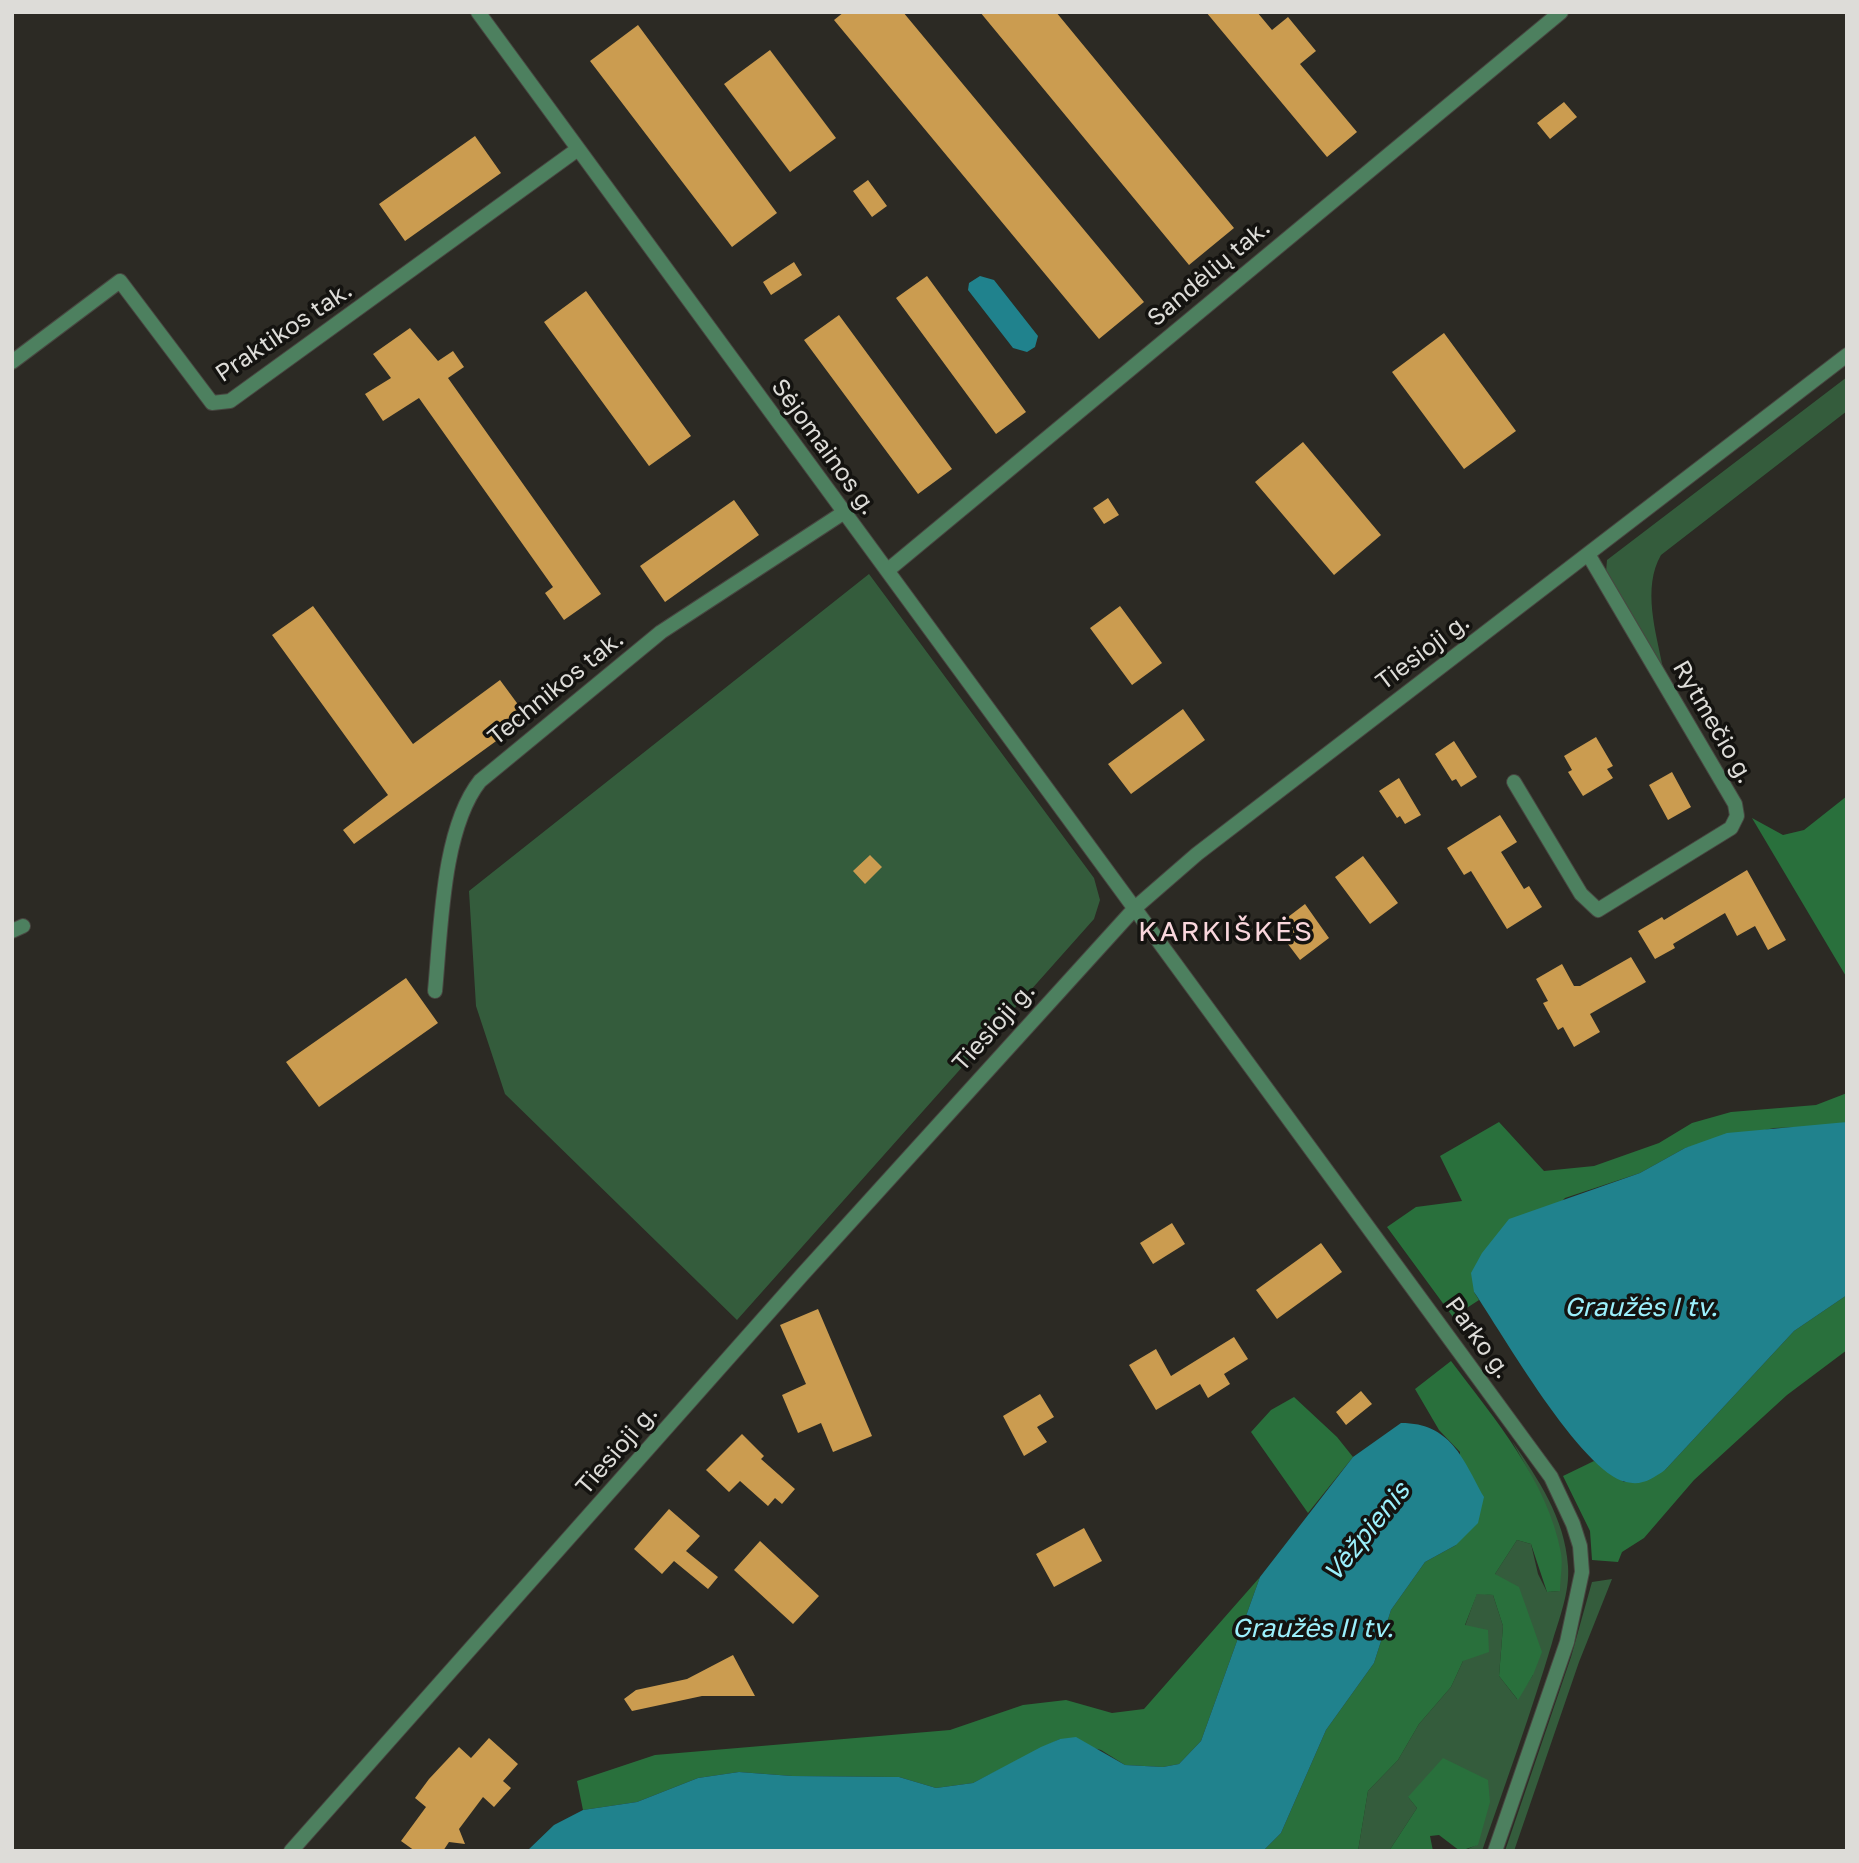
<!DOCTYPE html>
<html>
<head>
<meta charset="utf-8">
<style>
	body { margin:0 }
	#map { position:relative; width:1859px; height:1863px; overflow:hidden; background:#2c2a24; font-family:"Golos Text",sans-serif }
	canvas { display:block }
	.frame { position:absolute; inset:0; border:14px solid #dddcd8; pointer-events:none }
</style>
</head>
<body>
<div id="map">
<canvas width="1859" height="1863"></canvas>
<div class="frame"></div>
</div>
<script>
const ctx = document.querySelector('canvas').getContext('2d');
ctx.lineJoin = 'round';
function fill(path, color) {
  ctx.fillStyle = color;
  ctx.fill(path, 'evenodd');
}
function strokePath(path, color, width, dash) {
  ctx.strokeStyle = color;
  ctx.lineWidth = width;
  ctx.lineCap = dash ? 'butt' : 'round';
  ctx.setLineDash(dash || []);
  ctx.stroke(path);
}
function drawText(font, color, halo, rows, align = 'center') {
  ctx.font = font + ' "Golos Text",sans-serif';
  ctx.lineWidth = 7;
  ctx.setLineDash([]);
  ctx.textBaseline = 'middle';
  ctx.strokeStyle = halo;
  ctx.fillStyle = color;
  for (const [text, x, y, turn = 0] of rows) {
    ctx.save();
    ctx.translate(x, y);
    ctx.rotate((+turn || 0) * Math.PI / 180);
    ctx.textAlign = isNaN(turn) ? turn : align;
    if (halo) ctx.strokeText(text, 0, 0);
    ctx.fillText(text, 0, 0);
    ctx.restore();
  }
}
fill(new Path2D(`
	M1847,377V411L1661,555C1642,588 1656,632 1663,668L1606,572L1607,560Z
	M869,574L1094,878L1100,900L1094,919L737,1320L505,1094L476,1006L469,891Z
	M1512,1441C1538,1479 1565,1518 1568,1566C1570,1592 1559,1619 1552,1643C1531,1713 1506,1782 1482,1851H1464L1478,1844L1408,1797L1417,1808L1389,1851H1358L1368,1791L1398,1760L1419,1724L1451,1687L1463,1661L1465,1626L1477,1593L1493,1595L1503,1626L1499,1676L1517,1699L1533,1675L1495,1574L1517,1540L1531,1544L1538,1574L1547,1592L1559,1591C1566,1537 1538,1487 1512,1441Z
	M1612,1579L1579,1662L1514,1851H1505L1571,1657L1592,1582Z`), '#345c3c');
fill(new Path2D(`
	M1847,796V978L1752,818L1783,835L1804,830Z
	M1847,1093V1122L1833,1126L1774,1128L1685,1148L1640,1173L1565,1198L1474,1292L1479,1300L1453,1317L1387,1227L1416,1207L1462,1201L1440,1156L1499,1122L1544,1171L1594,1166L1659,1143L1692,1123L1731,1112L1816,1105Z
	M1847,1295V1350L1787,1395L1694,1480L1644,1538L1622,1552L1618,1562L1592,1560L1590,1531L1563,1476L1594,1461L1624,1482L1665,1470L1794,1331Z
	M1451,1361C1494,1418 1548,1481 1561,1553C1563,1565 1560,1579 1560,1591L1547,1592L1531,1544L1517,1540L1495,1574L1519,1587L1542,1652L1533,1675L1518,1700L1499,1676L1503,1626L1493,1595L1477,1594L1465,1625L1488,1630L1489,1652L1463,1661L1451,1687L1419,1724L1398,1760L1368,1791L1358,1851H1263L1281,1833L1326,1730L1374,1663L1391,1610L1425,1562L1456,1545L1460,1452L1439,1430L1415,1389Z
	M1294,1397L1337,1437L1353,1457L1308,1513L1251,1432L1271,1410Z
	M1260,1577L1201,1741L1179,1764L1163,1767L1125,1765L1101,1750L1060,1739L973,1783L936,1788L899,1777L792,1776L739,1772L698,1778L637,1802L583,1810L577,1781L655,1755L950,1730L1023,1705L1066,1700L1112,1713L1144,1709Z
	M1443,1758L1488,1780L1490,1802L1478,1845L1460,1851L1439,1835L1430,1836L1433,1851H1389L1417,1808L1408,1797Z`), '#29703c');
fill(new Path2D(`
	M980,276L994,280L1038,336L1035,347L1027,352L1013,348L968,290L969,283Z
	M1847,1122V1295L1794,1331L1665,1470C1652,1479 1642,1486 1626,1482C1581,1472 1502,1333 1474,1292L1471,1273L1482,1253L1509,1219L1640,1173L1685,1148L1727,1133Z
	M1401,1423C1451,1423 1463,1459 1484,1497L1478,1523L1456,1545L1425,1562L1391,1610L1374,1663L1326,1730L1281,1833L1263,1851H527L554,1825L583,1810L637,1802L698,1778L739,1772L792,1776L899,1777L936,1788L973,1783L1041,1747L1060,1739L1076,1737L1125,1765L1163,1767L1179,1764L1201,1741L1260,1577L1353,1457Z`), '#20828d');
fill(new Path2D(`
	M844,12H903L1144,302L1099,339L834,20Z
	M980,12H1056L1234,228L1189,265Z
	M1206,12H1257L1272,30L1288,17L1316,51L1300,64L1357,132L1327,157Z
	M638,25L777,213L732,247L590,61Z
	M770,50L836,138L790,172L724,84Z
	M1564,102L1577,117L1550,139L1537,123Z
	M475,136L501,173L405,241L379,204Z
	M868,180L887,206L872,217L853,191Z
	M794,262L802,275L771,295L763,282Z
	M927,276L1026,412L996,434L896,298Z
	M586,291L691,436L649,466L544,322Z
	M839,315L952,469L918,494L804,340Z
	M410,328L438,361L453,351L464,367L448,378L601,594L564,620L545,593L553,587L419,398L383,421L365,394L391,378L373,354Z
	M1444,333L1516,431L1464,469L1392,372Z
	M1303,442L1381,535L1334,575L1255,482Z
	M1108,498L1119,515L1104,524L1093,508Z
	M734,500L759,535L665,602L640,566Z
	M313,606L413,744L500,680L528,718L354,844L343,830L388,795L272,635Z
	M1120,606L1162,663L1132,685L1090,628Z
	M1183,709L1205,740L1131,794L1108,764Z
	M1596,737L1613,766L1607,769L1613,778L1583,796L1568,772L1572,770L1564,756Z
	M1454,741L1477,777L1461,787L1456,779L1452,781L1435,754Z
	M1672,772L1691,807L1668,820L1649,785Z
	M1399,778L1421,815L1405,824L1400,816L1397,818L1379,791Z
	M1500,815L1517,842L1501,852L1524,889L1529,886L1542,907L1507,929L1471,871L1464,875L1447,848Z
	M870,855L882,867L865,884L853,871Z
	M1363,856L1398,903L1370,924L1335,877Z
	M1747,870L1786,940L1768,950L1755,926L1737,936L1725,913L1673,944L1675,948L1655,959L1638,931L1662,917L1664,920Z
	M1305,904L1329,938L1300,960L1275,927Z
	M1631,957L1646,982L1590,1014L1600,1032L1574,1047L1563,1027L1558,1030L1543,1003L1548,1001L1536,979L1562,964L1574,986H1580Z
	M406,978L438,1023L319,1107L286,1062Z
	M1172,1223L1185,1244L1153,1264L1140,1243Z
	M1321,1243L1342,1272L1277,1319L1256,1290Z
	M818,1309L872,1436L833,1452L821,1423L798,1433L782,1395L806,1384L780,1325Z
	M1234,1337L1248,1359L1224,1374L1230,1384L1208,1398L1200,1384L1156,1410L1129,1365L1156,1349L1171,1376Z
	M1361,1391L1372,1404L1346,1425L1336,1412Z
	M1040,1394L1054,1417L1037,1427L1047,1442L1024,1456L1003,1416Z
	M742,1434L764,1456L761,1459L795,1489L782,1504L775,1498L768,1506L740,1481L729,1492L706,1470Z
	M669,1509L700,1536L686,1551L718,1577L708,1589L674,1561L662,1574L634,1549Z
	M1084,1528L1102,1561L1054,1587L1036,1554Z
	M760,1541L819,1596L793,1624L734,1570Z
	M733,1655L755,1696H702L632,1711L624,1699L636,1690L687,1679Z
	M489,1738L518,1764L503,1781L511,1788L494,1807L483,1797L459,1829L465,1844L449,1842L443,1851H415L401,1841L426,1807L415,1798L429,1779L459,1747L471,1758Z`), '#cb9c50');
const minor = new Path2D(`
	M478,12L1551,1477L1573,1524L1580,1546L1582,1572L1567,1642L1495,1851
	M12,362L120,281L212,403L230,401L578,149
	M888,570L1561,12
	M1514,782L1581,894L1598,910L1731,828L1737,816L1735,804L1588,554
	M12,931L23,926
	M435,991C441,929 442,829 480,781L661,632L843,513
	M291,1851L802,1275L1136,907L1197,854L1847,355`);
strokePath(minor, '#484641', 16);
strokePath(minor, '#4d805f', 14);
drawText('24px', '#dddcd8', '#141310', [
	["Sandėlių tak.",1209,273,-40],
	["Praktikos tak.",284,332,-34],
	["Sėjomainos g.",824,447,54],
	["Tiesioji g.",1423,652,-37],
	["Technikos tak.",556,688,-39],
	["Rytmečio g.",1713,722,60],
	["Tiesioji g.",994,1027,-48],
	["Parko g.",1478,1338,54],
	["Tiesioji g.",617,1450,-49]
]);
drawText('italic 26px', '#9cf0fc', '#141310', [
	["Graužės I tv.",1641,1308],
	["Vėžpienis",1367,1532,-51],
	["Graužės II tv.",1313,1629]
]);
ctx.letterSpacing = '2px';
drawText('28px', '#f9d6dc', '#141310', [
	["KARKIŠKĖS",1226,932]
]);
ctx.letterSpacing = '0px';
</script>
</body>
</html>
